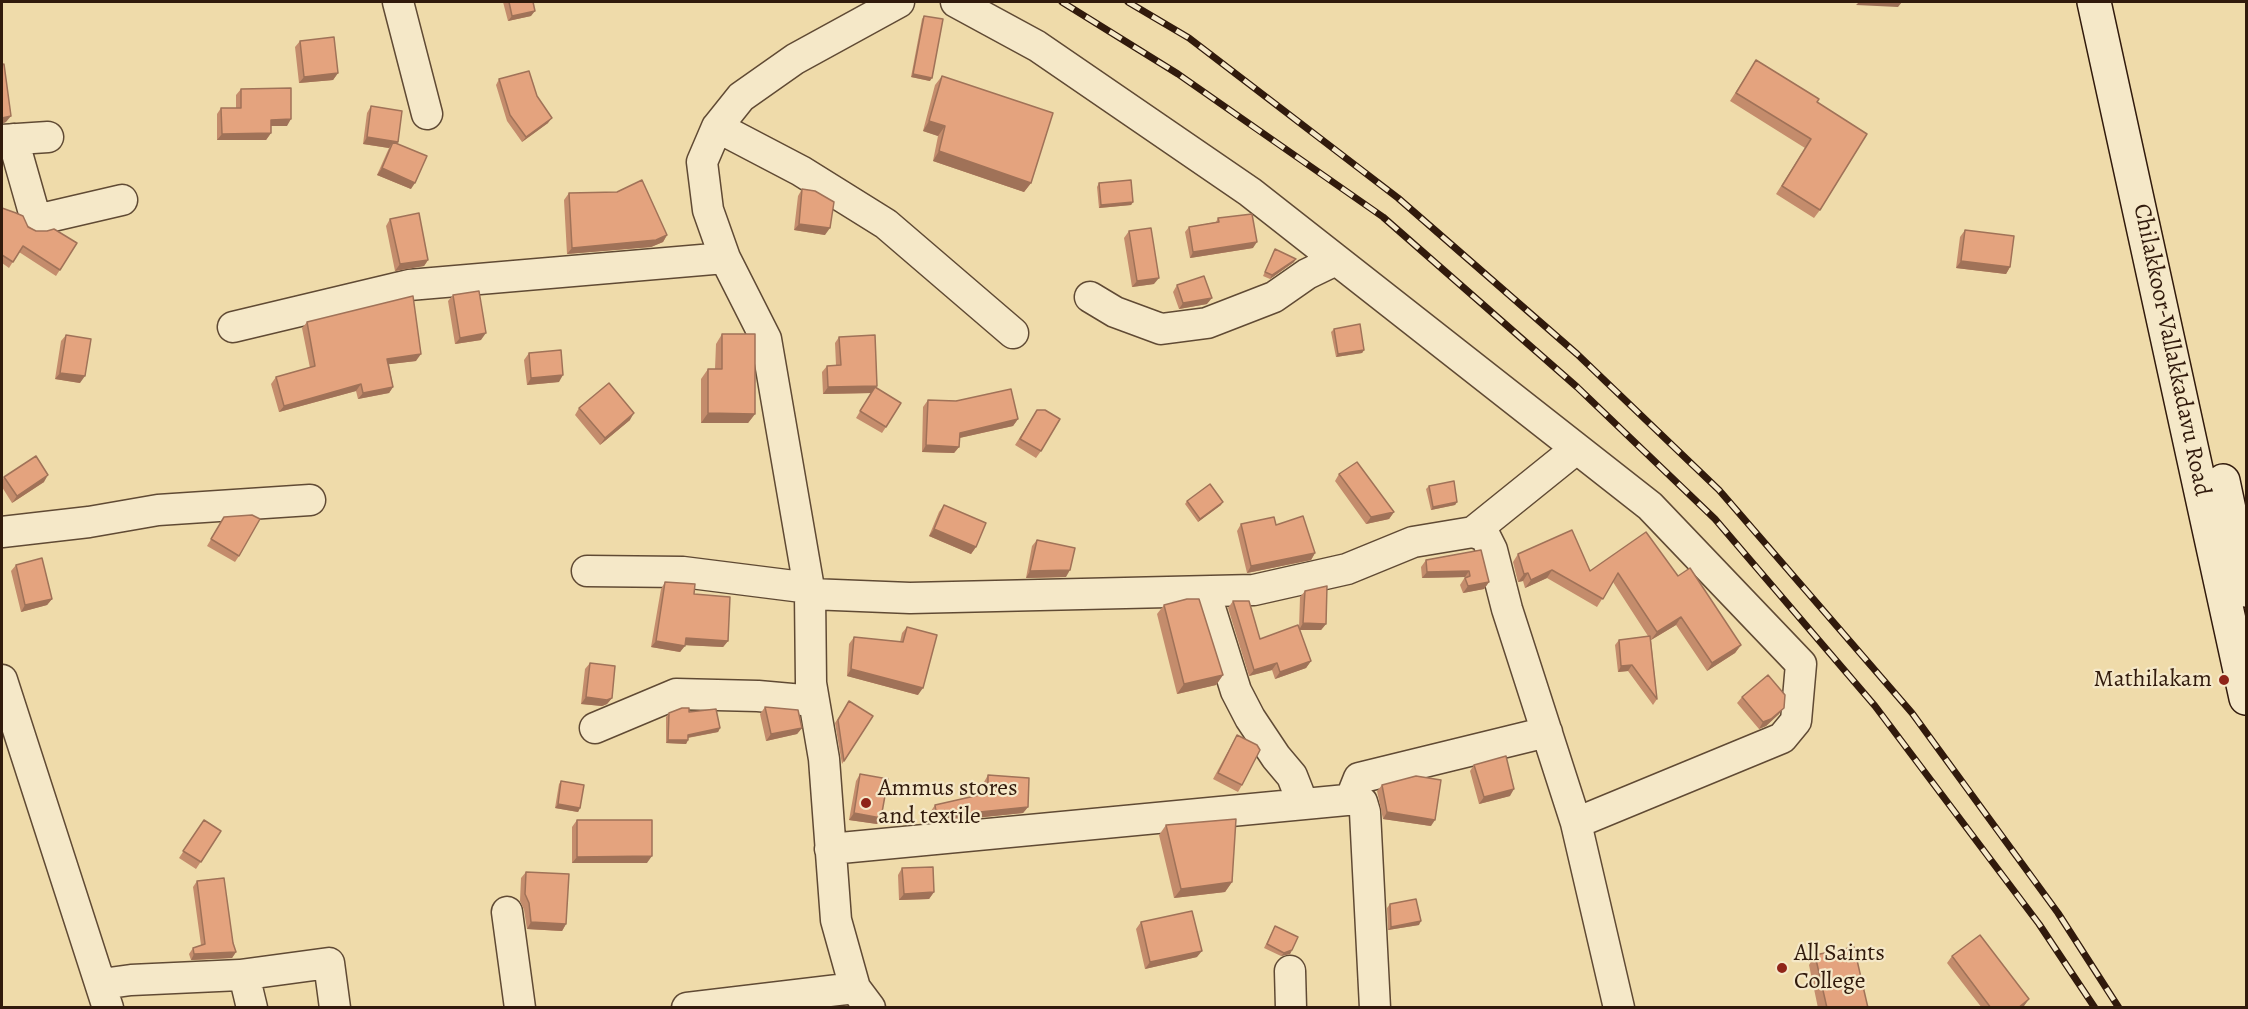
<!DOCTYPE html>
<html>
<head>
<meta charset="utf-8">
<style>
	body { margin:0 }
	#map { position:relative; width:2248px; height:1009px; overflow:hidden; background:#efdbaa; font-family:Alegreya,serif }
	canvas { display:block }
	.frame { position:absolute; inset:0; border:3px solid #311a0c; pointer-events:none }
</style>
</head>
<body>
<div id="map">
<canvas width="2248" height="1009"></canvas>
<div class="frame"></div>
</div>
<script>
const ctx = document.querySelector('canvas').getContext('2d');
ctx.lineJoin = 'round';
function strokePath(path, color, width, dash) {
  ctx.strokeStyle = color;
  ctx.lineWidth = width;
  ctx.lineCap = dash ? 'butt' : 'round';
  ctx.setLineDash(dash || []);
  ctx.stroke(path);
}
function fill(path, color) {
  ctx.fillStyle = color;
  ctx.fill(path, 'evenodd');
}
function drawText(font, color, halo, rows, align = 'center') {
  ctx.font = font + ' Alegreya,serif';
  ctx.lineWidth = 4.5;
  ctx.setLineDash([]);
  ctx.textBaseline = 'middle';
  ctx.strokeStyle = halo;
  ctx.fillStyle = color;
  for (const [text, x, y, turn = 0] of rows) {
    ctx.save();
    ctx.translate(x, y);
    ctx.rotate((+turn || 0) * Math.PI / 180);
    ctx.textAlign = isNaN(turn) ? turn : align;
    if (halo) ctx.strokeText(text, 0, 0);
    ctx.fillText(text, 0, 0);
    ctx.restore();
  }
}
const street = new Path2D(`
	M398,2L427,114
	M956,2L1037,46L1250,192L1650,506L1801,664L1796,721L1782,738L1576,823L1619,1008
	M717,127L801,171L886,224L1013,333
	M13,139L36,220L122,200
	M2,140L48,137
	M1090,297L1115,312L1161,329L1207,323L1274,297L1307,274L1336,260
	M233,327L409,285L725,258
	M2,532L89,522L158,510L310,500
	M1473,532L1576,449
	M587,571L683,572L810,588
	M1205,592L1236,691L1250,718L1276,757L1292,776L1303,804
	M810,594L910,598L1254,590L1347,569L1413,542L1473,532L1485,536L1492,550L1507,609L1576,823
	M2,680L108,1008
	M595,728L676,694L758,696L814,701
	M1351,798L1359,778L1547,732
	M830,849L1357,799L1362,802L1365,812L1375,1008
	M507,912L520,1008
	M1290,971L1291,1008
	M240,975L329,963L335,1008
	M102,984L131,980L240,975L246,983L252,1008
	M687,1008L855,988
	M870,1008L855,988L836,920L824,759L811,683L810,594L766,339L725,258L708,210L702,162L717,127L741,97L795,59L899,2`);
const secondary = new Path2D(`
	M2094,2L2246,698
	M2223,481L2246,590`);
strokePath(street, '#604a34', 33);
strokePath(secondary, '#311a0c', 36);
strokePath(street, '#f5e8c8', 30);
strokePath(secondary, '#f5e8c8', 33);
const rail = new Path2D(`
	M1062,2L1178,74L1383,217L1577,387L1715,519L1875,706L2039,924L2095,1008
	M1128,2L1189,38L1398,198L1577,354L1719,490L1912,713L2058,913L2119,1008`);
strokePath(rail, '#311a0c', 7);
strokePath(rail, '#f5e8c8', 4.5, [14]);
fill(new Path2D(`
	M503,2H533L531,16L508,21Z
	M924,16L930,81L911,77L922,19Z
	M300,41L338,73L333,80L299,83L295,47Z
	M1756,60L1817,102L1820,210L1814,218L1776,194L1805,148L1730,101Z
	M942,76L1031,183L1024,192L933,161L938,136L923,131L935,85Z
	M499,79L537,96L548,123L522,142L507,121L496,85Z
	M241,89L287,126H271V133L266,140H217V114L221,108H236V95Z
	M371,106L398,142L397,143L411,189L377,175L389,148L363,144L367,113Z
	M1099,183L1133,202L1131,205L1099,208L1097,187Z
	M802,189L825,235L794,230L798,196Z
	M569,193L667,235L663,242L651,247L567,254L564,200Z
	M2,208L36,231L77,243L56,276L19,252L9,268L2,263Z
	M1218,218L1253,248L1190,258L1185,232L1189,227L1216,222Z
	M390,219L428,260L424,266L395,271L386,226Z
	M1965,230L2010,267L2006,274L1956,268L1960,237Z
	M1129,231L1154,284L1132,287L1124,238Z
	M1275,249L1294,262L1270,279L1263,276Z
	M1177,285L1207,304L1179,309L1173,292Z
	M453,295L481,340L455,344L448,301Z
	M307,322L416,361L389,364L393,387L389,393L358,399L356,391L279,412L271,384L276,377L310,368L302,328Z
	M1334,329L1364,350L1362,353L1336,357L1331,332Z
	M722,334L755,414L748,423H701V379L708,369H715L716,344Z
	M66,335L80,383L55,379L61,341Z
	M839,337L877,386L876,387L886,427L882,433L856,418L871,393L823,394L822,372L827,366L836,365L835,343Z
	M529,353L559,382L527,385L524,360Z
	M928,400L1018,419L1013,426L959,438V447L954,453L922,452L923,407Z
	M579,408L630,420L600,445L575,415Z
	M1037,410L1041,451L1036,458L1015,445Z
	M1339,474L1394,512L1389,519L1366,524L1335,481Z
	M4,477L44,482L12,503L2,487V481Z
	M1429,486L1457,502L1455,505L1431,510L1426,489Z
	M1187,501L1221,505L1198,522L1185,504Z
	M944,505L976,547L971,554L929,536L939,512Z
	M224,517L239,556L235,562L207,546Z
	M1241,524L1276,525L1315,553L1311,560L1247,573L1237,531Z
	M1037,540L1066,577L1026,578L1032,546Z
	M1481,550L1489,582L1484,589L1463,593L1460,585L1465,577L1422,578L1421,567L1426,560Z
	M1518,554L1590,571L1678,576L1741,645L1735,653L1707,671L1676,625L1651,640L1657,699L1653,705L1628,671L1618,672L1615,645L1619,640L1648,636L1613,582L1597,607L1547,578L1525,588L1523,581L1518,582L1513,562Z
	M16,565L52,599L47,605L21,612L11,571Z
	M665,582L694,594L728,641L723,647L685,645L680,652L651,647L661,589Z
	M1305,591L1326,624L1321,630H1299L1311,661L1306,668L1275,679L1272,670L1249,676L1228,608L1233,601L1260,639L1299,628L1300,597Z
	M1164,605L1223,675L1216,685L1177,694L1157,614Z
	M907,627L918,695L847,676L849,644L854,637L900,642L902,633Z
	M590,663L612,698L607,704L602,706L581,704L585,669Z
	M1742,697L1779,714L1766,726L1759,729L1737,703Z
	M849,701L873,716L842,764L835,723Z
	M765,707L802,728L797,734L766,741L760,714Z
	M689,712L720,728L718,732L688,738V740L686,744L666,743V717L669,713Z
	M1237,735L1242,785L1238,792L1213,779L1233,742Z
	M1474,765L1510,796L1479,804L1470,771Z
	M860,774L881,818L877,824L849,820L856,781Z
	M988,775L1028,807L1023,813L965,819L932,817L931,811L935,805L984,794V782Z
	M561,781L580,808L578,812L555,808L559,784Z
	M1382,785L1431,826L1383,819L1377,791Z
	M204,820L221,831L196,869L179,858Z
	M577,820L647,863H572V827Z
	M1166,825L1232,882L1225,892L1174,898L1159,835Z
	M902,868L934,892L929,899L899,900L898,875Z
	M526,872L566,924L562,931L527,929L524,910L520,901L521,878Z
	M197,881L233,943L236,952L232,958L191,960L189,954L193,948L201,945L193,887Z
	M1390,904L1419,925L1388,930L1387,908Z
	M1141,922L1197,957L1145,969L1136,929Z
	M1275,926L1292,950L1290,954L1281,956L1264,948Z
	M1815,955L1868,1008H1818L1809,965Z
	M1952,956L2029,999L2022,1008H1982L1947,963Z`), '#c48c6c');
fill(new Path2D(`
	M1859,2H1902L1898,7L1856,5Z
	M535,11L531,16L508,21L512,16Z
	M338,73L333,80L299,83L304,77Z
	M913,74L932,78L930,81L911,77Z
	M11,116L6,122L2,124V118Z
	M552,118L548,123L522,142L526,137Z
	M291,119L287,126H266L271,120Z
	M929,121L945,126L938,136L923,131Z
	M271,133L266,140H217L222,134Z
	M367,137L398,142L393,148V142L389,148L363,144Z
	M939,151L1031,183L1024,192L933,161Z
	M382,168L415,183L411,189L377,175Z
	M1133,202L1131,205L1099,208L1101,205Z
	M799,224L830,228L825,235L794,230Z
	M667,235L663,242L651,247L567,254L572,248Z
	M1257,242L1253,248L1190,258L1193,252Z
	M1296,259L1294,262L1270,279L1272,275Z
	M428,260L424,266L395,271L400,264Z
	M1961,261L2010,267L2006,274L1956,268Z
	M1159,278L1154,284L1132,287L1137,281Z
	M1212,298L1207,304L1179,309L1183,303Z
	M486,333L481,340L455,344L460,338Z
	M1364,350L1362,353L1336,357L1338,354Z
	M421,354L416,361L383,365L387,359Z
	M60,373L85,376L80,383L55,379Z
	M563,375L559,382L527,385L531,378Z
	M361,384L356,391L279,412L284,406Z
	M877,386L872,393L823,394L828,387Z
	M393,387L389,393L358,399L363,393Z
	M634,413L630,420L600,445L605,438Z
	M708,413L755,414L748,423H701Z
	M1018,419L1013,426L955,439L960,433Z
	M926,445L959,447L954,453L922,452Z
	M48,475L44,482L12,503L17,496Z
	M1223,502L1221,505L1198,522L1200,519Z
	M1457,502L1455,505L1431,510L1433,507Z
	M1394,512L1389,519L1366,524L1371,517Z
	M934,529L976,547L971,554L929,536Z
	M1315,553L1311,560L1247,573L1251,566Z
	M1070,570L1066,577L1026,578L1030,571Z
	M1552,570L1547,578L1525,588L1531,580Z
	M1469,571L1465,577L1422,578L1427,572Z
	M1528,573L1523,581L1518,582L1524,574Z
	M1489,582L1484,589L1463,593L1468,586Z
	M52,599L47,605L21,612L25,605Z
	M1681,617L1676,625L1651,640L1657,632Z
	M1303,623L1326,624L1321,630H1299Z
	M686,638L728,641L723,647L682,645Z
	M656,641L685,646L680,652L651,647Z
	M1741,645L1735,653L1707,671L1712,663Z
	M1311,661L1306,668L1275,679L1280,672Z
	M1277,663L1272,670L1249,676L1254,670Z
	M1632,665L1628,671L1618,672L1621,666Z
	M851,669L923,688L918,695L847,676Z
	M1223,675L1216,685L1177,694L1184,684Z
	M586,697L612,698L607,704L602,706L581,704Z
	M1784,708L1779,714L1766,726L1759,729L1763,722Z
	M720,728L718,732L686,738L688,735Z
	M802,728L797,734L766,741L771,734Z
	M668,740H688L686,744L666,743Z
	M1514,789L1510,796L1479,804L1484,797Z
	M558,804L580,808L578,812L555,808Z
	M1028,807L1023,813L965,819L932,817L936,811Z
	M1387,812L1435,820L1431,826L1383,819Z
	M854,813L881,818L877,824L849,820Z
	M652,856L647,863H572L577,857Z
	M1232,882L1225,892L1174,898L1181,889Z
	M934,892L929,899L899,900L904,894Z
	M1421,921L1419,925L1388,930L1391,927Z
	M531,922L566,924L562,931L527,929Z
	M1292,950L1290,954L1281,956L1284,953Z
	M1202,951L1197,957L1145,969L1150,962Z
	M236,952L232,958L191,960L194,954Z
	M2029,999L2024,1006L2022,1008H2018Z`), '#a07258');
const building = new Path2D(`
	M509,2H533L535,11L512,16Z
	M924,16L943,19L932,78L913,74Z
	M334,37L338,73L304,77L300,41Z
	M1756,60L1819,99L1817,102L1867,134L1820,210L1782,186L1811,139L1736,93Z
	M4,64L11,116L2,118V65Z
	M529,71L537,96L552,118L526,137L510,115L499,79Z
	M942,76L1053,113L1031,183L939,151L945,126L929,121Z
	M291,88V119L271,120V133L222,134L221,108H241V89Z
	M371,106L402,111L398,142L367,137Z
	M393,142L427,156L415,183L382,168Z
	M642,180L667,235L656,240L572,248L569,193L617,192Z
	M1131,180L1133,202L1101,205L1099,183Z
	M802,189L815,191L834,202L830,228L799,224Z
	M2,208L16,213L23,216L28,227L36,231H47L54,229L77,243L60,270L23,246L13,262L2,255Z
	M419,213L428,260L400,264L390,219Z
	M1252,214L1257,242L1193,252L1189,227L1219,222L1218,218Z
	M1151,228L1159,278L1137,281L1129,231Z
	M1965,230L2014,236L2010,267L1961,261Z
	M1275,249L1296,259L1272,275L1265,272Z
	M1204,276L1212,298L1183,303L1177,285Z
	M479,291L486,333L460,338L453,295Z
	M413,296L421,354L387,359L393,387L363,393L361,384L284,406L276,377L315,366L307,322Z
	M1360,324L1364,350L1338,354L1334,329Z
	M722,334H755V414L708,413V369H722Z
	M66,335L91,339L85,376L60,373Z
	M875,335L877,386L828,387L827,366L841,365L839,337Z
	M561,350L563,375L531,378L529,353Z
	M609,383L634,413L605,438L579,408Z
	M875,387L901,403L886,427L860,411Z
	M1011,389L1018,419L960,433L959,447L926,445L928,400L956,401Z
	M1037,410H1045L1060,419L1041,451L1020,439Z
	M36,456L48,475L17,496L4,477Z
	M1357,462L1394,512L1371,517L1339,474Z
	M1454,481L1457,502L1433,507L1429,486Z
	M1210,484L1223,502L1200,519L1187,501Z
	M944,505L986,523L976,547L934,529Z
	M252,515L260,519L239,556L211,539L224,517Z
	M1303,516L1315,553L1251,566L1241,524L1274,517L1276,525Z
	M1572,530L1590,571L1646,532L1678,576L1690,568L1741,645L1712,663L1681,617L1657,632L1618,573L1603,599L1552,570L1531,580L1528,573L1524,574L1518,554Z
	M1037,540L1075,548L1070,570L1030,571Z
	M1481,550L1489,582L1468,586L1465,578L1470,576L1469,571L1427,572L1426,560Z
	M42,558L52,599L25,605L16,565Z
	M665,582L695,584L694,594L730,597L728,641L686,638L685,646L656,641Z
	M1327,586L1326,624L1303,623L1305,591Z
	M1187,599H1199L1223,675L1184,684L1164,605Z
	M1233,601H1249L1260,639L1298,625L1311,661L1280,672L1277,663L1254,670Z
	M907,627L937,635L923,688L851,669L854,637L903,642Z
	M1650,636L1657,699L1632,665L1621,666L1619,640Z
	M590,663L615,666L612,698L607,700L586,697Z
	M1768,675L1785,695L1784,708L1771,719L1763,722L1742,697Z
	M849,701L873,716L844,761L838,720Z
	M765,707L798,710L802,728L771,734Z
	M682,708H689V712L716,709L720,728L688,735V740H668L669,713Z
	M1237,735L1257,745L1260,750L1242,785L1218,773Z
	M1506,756L1514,789L1484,797L1474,765Z
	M860,774L888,779L881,818L854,813Z
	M988,775L1029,778L1028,807L970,813L936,811L935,805L988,793Z
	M1416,776L1441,780L1435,820L1387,812L1382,785Z
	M561,781L584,785L580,808L558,804Z
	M1236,819L1232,882L1181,889L1166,825Z
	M204,820L221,831L201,862L183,851Z
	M577,820H652V856L577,857Z
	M933,867L934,892L904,894L902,868Z
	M526,872L569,874L566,924L531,922L529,903L525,894Z
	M224,878L233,943L236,952L194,954L193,948L205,944L197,881Z
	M1416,899L1421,921L1391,927L1390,904Z
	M1192,911L1202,951L1150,962L1141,922Z
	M1275,926L1298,937L1292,950L1284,953L1267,944Z
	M1980,935L2029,999L2018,1008H1991L1952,956Z
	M1854,947L1868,1008H1827L1815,955Z`);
fill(building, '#e4a37e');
strokePath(building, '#a07258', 1.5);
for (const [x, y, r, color] of [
	[2224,680,6,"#8f2418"],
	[866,803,6,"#8f2418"],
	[1782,968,6,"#8f2418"]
]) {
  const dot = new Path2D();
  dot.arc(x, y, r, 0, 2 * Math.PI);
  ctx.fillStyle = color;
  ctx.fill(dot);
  strokePath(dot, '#f5e8c8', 2);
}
drawText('24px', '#311a0c', '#f5e8c8', [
	["Chilakkoor-Vallakkadavu Road",2171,350,78]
]);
drawText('24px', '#311a0c', '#f5e8c8', [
	["Mathilakam",2212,680,"right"],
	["Ammus stores",878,789],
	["and textile",878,817],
	["All Saints",1794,954],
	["College",1794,982]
], 'left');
</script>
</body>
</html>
